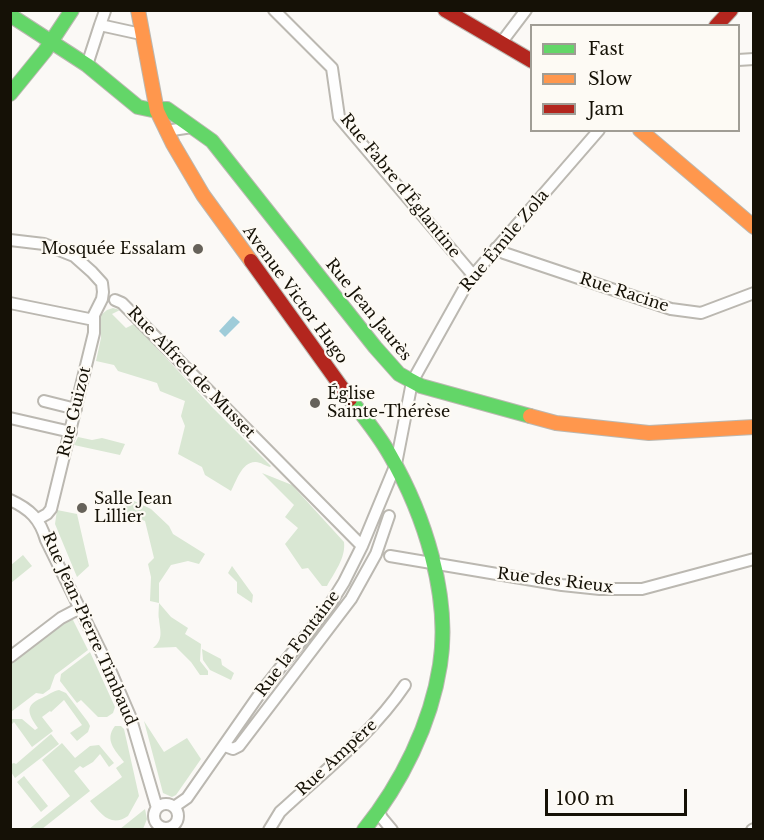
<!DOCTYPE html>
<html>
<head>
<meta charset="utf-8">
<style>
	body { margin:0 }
	#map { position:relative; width:764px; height:840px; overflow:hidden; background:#fbf9f6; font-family:"Libre Baskerville",serif }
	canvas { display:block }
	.frame { position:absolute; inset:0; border:12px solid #151106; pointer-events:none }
	.legend { position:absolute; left:530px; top:24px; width:210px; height:108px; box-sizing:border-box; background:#fdfaf4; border:2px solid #a09d95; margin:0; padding:8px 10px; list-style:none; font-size:18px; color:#151106 }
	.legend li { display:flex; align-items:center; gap:12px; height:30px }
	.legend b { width:30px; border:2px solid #a09d95 }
	.scale { position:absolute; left:545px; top:789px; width:142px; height:27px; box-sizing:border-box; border:3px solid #151106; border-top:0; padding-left:8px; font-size:18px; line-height:21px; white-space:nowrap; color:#151106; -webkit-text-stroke:4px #fdfaf4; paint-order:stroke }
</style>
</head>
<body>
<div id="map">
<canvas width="764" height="840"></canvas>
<div class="frame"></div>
<ul class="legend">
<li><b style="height:8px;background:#63d668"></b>Fast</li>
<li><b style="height:8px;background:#ff974d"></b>Slow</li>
<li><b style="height:8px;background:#b3261e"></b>Jam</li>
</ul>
<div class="scale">100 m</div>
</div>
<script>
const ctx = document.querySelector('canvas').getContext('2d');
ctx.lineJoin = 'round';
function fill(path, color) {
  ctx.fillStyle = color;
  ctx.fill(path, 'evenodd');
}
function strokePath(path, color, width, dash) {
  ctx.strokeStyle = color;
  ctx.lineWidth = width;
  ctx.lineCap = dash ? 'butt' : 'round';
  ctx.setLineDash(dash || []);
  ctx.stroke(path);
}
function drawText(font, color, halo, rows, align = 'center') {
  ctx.font = font + ' "Libre Baskerville",serif';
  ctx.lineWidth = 4.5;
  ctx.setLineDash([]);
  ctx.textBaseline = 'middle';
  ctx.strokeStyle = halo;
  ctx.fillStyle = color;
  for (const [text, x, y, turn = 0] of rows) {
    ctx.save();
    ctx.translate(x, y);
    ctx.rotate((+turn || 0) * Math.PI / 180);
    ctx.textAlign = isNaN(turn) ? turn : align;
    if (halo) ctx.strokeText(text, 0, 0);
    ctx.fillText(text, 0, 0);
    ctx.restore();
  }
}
fill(new Path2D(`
	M113,308L120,310L112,314L126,328L134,324L212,407L271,466L270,467C266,466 260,462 256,462C242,461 236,482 231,491L205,475L202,467L178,454L185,426L181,416L185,401L160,391L157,383L118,371L114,365L96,361L101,338V315L107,310Z
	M78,437L92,440L102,438L125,444L120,455L74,445Z
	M262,473L292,485L344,542C346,558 334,573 327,586H322L308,568L302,569L285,544L298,528L285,517L294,505Z
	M132,500L151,509L169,526L173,534L205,554L199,564L188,561L171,565L159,583V603L171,617L188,628L185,634L201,644L200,661L208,671V675H200L191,662L176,647L153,648C164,639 160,631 159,619C158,615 159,608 159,603L150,601L151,577L148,564L154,558L145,521C124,513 120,521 102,519Z
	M57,510L77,514L89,566L77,577L55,524Z
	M23,555L32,566L11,583V565Z
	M232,566L253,595L252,603L237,593V582L228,573Z
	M72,618L88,650L55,675L50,689L43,694L36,693L11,712V664L66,620Z
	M202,649L221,659L222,665L234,673L231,680L210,670L203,660Z
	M90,652L115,707L113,713L107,717H98L81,700L77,703L60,681L61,674Z
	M59,690L66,693L88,722L90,726L88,732L77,741L70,733L82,725L64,700L51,712L50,711L42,717L53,731L32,747L14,722L11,725V719H22L35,730L38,728C28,714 24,705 42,698C48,695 53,691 59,690Z
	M144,721L164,752L187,738L201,759L176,795L172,797L163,793Z
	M115,726H121L124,729L139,796L128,816C111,828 101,814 90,801L122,777L116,768L124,762C115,750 104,740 115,726Z
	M51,734L59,744L15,778L11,772V764L14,763L16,764Z
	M62,743L75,758L90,746L99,745L114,763L109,767L100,754L93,762L83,768L80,766L74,771L90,791L42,829H29L70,796L42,760Z
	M24,776L48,806L41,812L17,782Z
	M145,809L147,819L143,829H120Z`), '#d9e7d3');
fill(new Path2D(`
	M233,316L240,322L225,337L219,331Z`), '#9fccd9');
const street = new Path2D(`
	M274,10L332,68L339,117L473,275
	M100,25L105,11
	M501,43L526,10
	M738,60L754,59
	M87,65L100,25L141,34
	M166,131L192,127
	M10,240L44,244L74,256L92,272L102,283L103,292L102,299L94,315V333L51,509L47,514L38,519
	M496,248L504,253L671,309L701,313L754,293
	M115,300L122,303L362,546
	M10,303L94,320
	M44,401L76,409
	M10,418L71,432
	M10,500C30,509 40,519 46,540L111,672L130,716L157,808
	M390,556L562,585L600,589H642L754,559
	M10,657L61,618L80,608
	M225,746L233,749L239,746L351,599L376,554L389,516
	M154 816a12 12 0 1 1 24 0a12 12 0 1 1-24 0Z
	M174,807L187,798L261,692L329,606L344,582L362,546L396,464L412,382L469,280L599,130
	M379,812L382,818L392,830
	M269,830L280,812C323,772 372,734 405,685
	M752,830L754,829`);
const fast = new Path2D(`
	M10,15L87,65L138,107L157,111L164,109
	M10,94L45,51L72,10
	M167,109L212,141L375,347L399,374L421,386L530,416
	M350,399C364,417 379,435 390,455C424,514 451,596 440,665C431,724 401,784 364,830`);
const slow = new Path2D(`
	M138,10L157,111L173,144L203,195L251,261
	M640,130L754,227
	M530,416L556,423L649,433L754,427`);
const jam = new Path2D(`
	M445,10L532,61
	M716,26L731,10
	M251,261L350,399`);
strokePath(street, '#bbb8b1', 14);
strokePath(fast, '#bbb8b1', 16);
strokePath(slow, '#bbb8b1', 16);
strokePath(jam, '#bbb8b1', 16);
strokePath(street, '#fefefe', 10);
strokePath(fast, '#63d668', 14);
strokePath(slow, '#ff974d', 14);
strokePath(jam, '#b3261e', 14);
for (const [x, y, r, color] of [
	[198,249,6,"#66625a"],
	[315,403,6,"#66625a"],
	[82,508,6,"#66625a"]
]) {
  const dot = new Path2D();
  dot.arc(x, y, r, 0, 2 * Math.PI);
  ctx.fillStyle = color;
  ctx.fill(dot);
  strokePath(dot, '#fdfaf4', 2);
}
drawText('16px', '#151106', '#fdfaf4', [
	["Rue Fabre d'Églantine",400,186,51],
	["Rue Émile Zola",505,241,-50],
	["Rue Racine",624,293,18],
	["Avenue Victor Hugo",295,295,54],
	["Rue Jean Jaurès",368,310,51],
	["Rue Alfred de Musset",191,373,46],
	["Rue Guizot",75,412,-76],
	["Rue des Rieux",555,581,7],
	["Rue Jean-Pierre Timbaud",89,629,66],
	["Rue la Fontaine",298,644,-53],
	["Rue Ampère",337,758,-43]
]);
drawText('16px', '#151106', '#fdfaf4', [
	["Mosquée Essalam",186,249,"right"],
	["Église",327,394],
	["Sainte-Thérèse",327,412],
	["Salle Jean",94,499],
	["Lillier",94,517]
], 'left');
</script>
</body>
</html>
